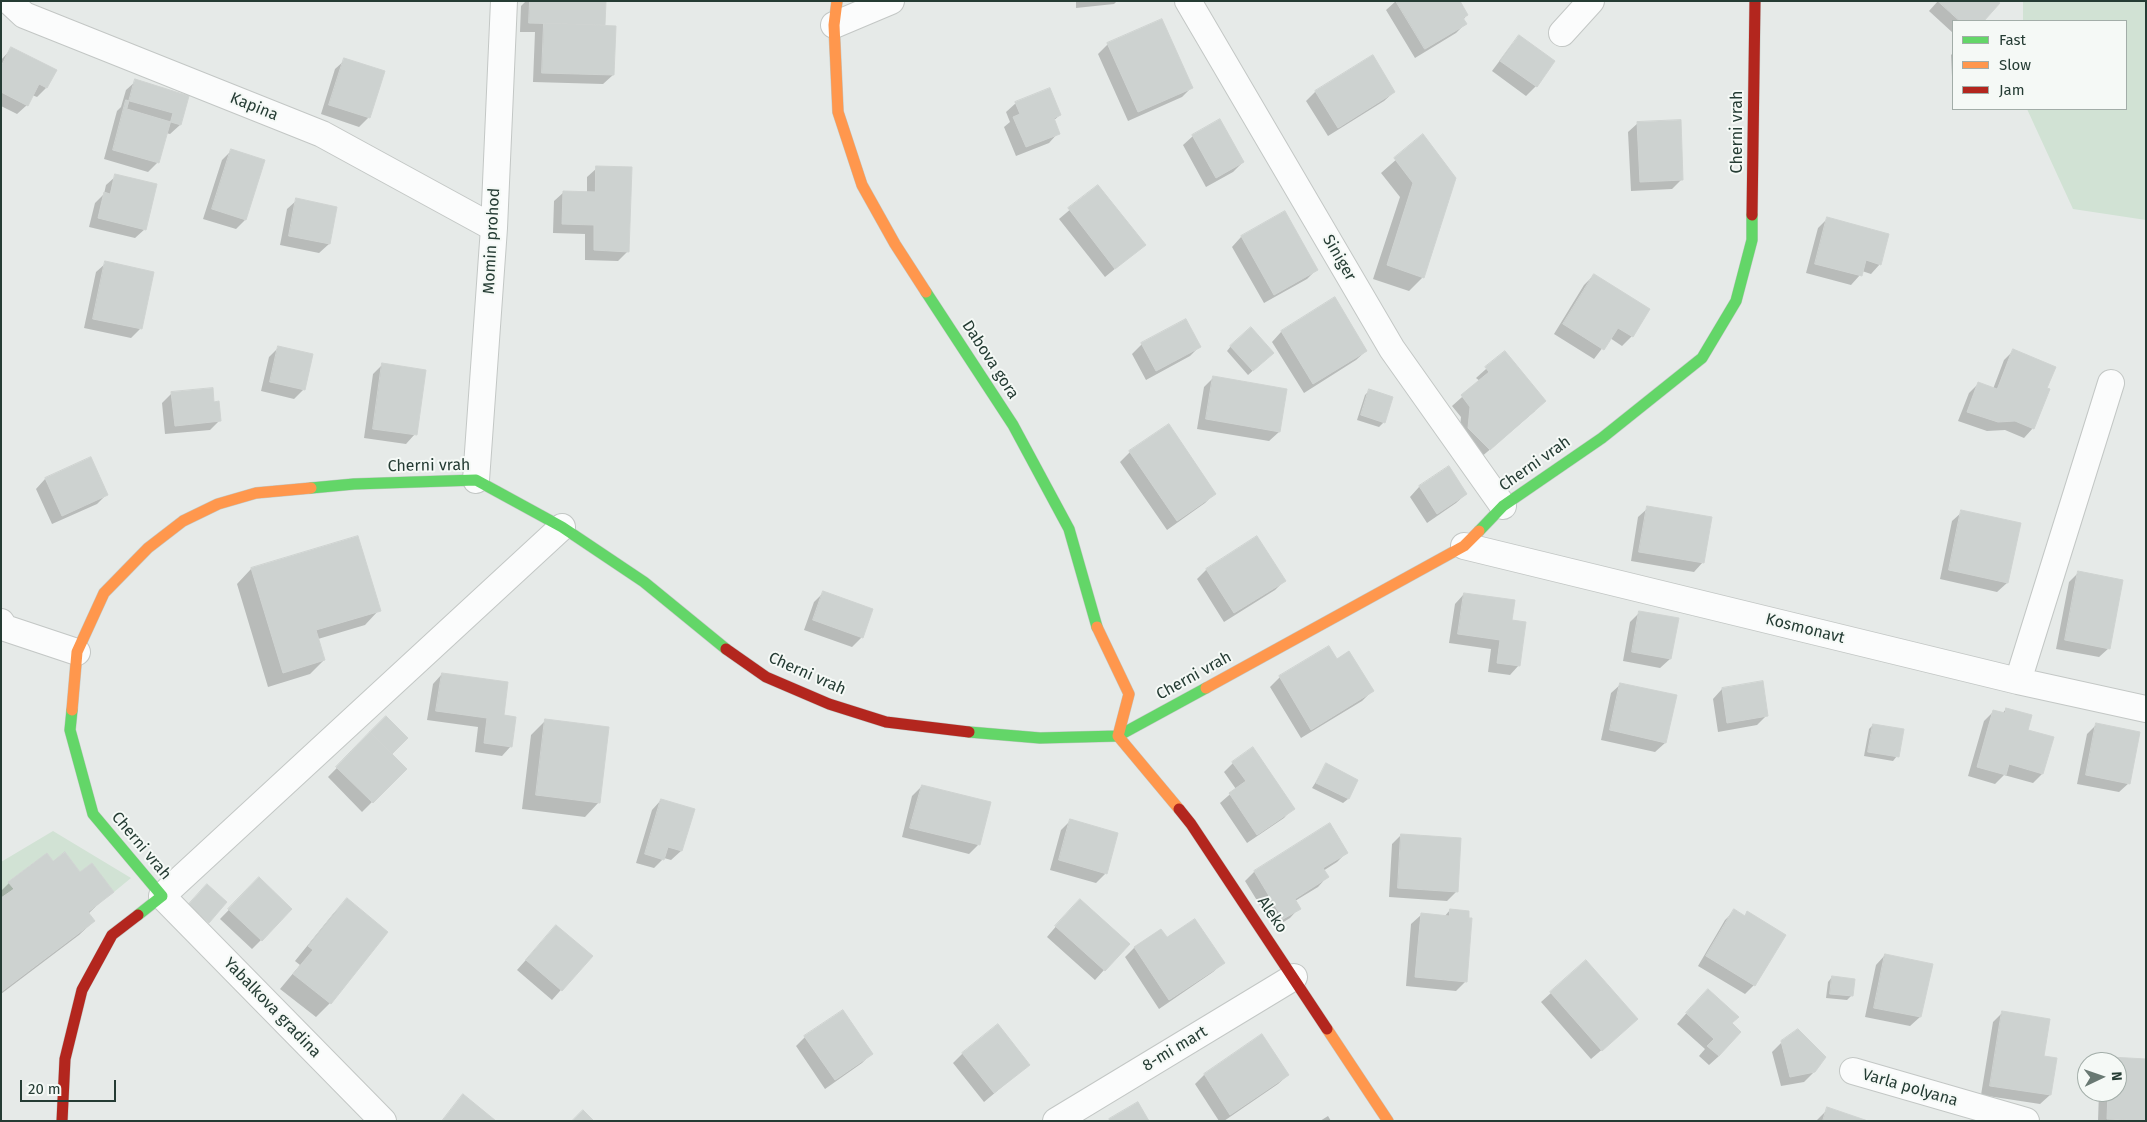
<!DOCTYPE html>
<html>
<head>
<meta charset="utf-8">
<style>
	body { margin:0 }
	#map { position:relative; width:2147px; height:1122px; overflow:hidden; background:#e6eae8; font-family:"Fira Sans",sans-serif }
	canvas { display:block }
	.frame { position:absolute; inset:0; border:2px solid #253c34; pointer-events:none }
	.legend { position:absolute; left:1952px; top:20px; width:175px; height:90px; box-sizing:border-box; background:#f5f9f6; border:1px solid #a2ada8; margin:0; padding:6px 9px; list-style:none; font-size:15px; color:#253c34 }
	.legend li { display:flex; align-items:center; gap:10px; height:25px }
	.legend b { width:25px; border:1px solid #a2ada8 }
	.north { position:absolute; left:2077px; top:1052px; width:50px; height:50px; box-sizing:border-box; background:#f5f9f6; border:1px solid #a2ada8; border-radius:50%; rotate:87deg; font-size:14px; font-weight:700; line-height:20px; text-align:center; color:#253c34 }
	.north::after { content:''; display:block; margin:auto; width:18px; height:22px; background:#697973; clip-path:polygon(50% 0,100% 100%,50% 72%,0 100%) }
	.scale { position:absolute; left:20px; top:1080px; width:96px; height:22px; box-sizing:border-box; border:2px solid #253c34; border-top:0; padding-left:6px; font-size:15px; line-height:18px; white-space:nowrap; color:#253c34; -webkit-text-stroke:4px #f5f9f6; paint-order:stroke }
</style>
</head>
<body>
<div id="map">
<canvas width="2147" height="1122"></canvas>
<div class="frame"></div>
<ul class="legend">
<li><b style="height:6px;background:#63d668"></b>Fast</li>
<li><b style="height:6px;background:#ff974d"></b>Slow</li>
<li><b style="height:6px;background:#b3261e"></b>Jam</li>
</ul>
<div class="north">N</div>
<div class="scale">20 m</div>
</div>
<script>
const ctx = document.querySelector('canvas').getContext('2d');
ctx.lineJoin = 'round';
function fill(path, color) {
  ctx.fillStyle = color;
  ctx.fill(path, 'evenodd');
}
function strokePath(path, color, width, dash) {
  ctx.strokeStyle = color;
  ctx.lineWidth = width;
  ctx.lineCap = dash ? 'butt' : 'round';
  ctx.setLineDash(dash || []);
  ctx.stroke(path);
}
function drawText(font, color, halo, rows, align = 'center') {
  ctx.font = font + ' "Fira Sans",sans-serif';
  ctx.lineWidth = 4;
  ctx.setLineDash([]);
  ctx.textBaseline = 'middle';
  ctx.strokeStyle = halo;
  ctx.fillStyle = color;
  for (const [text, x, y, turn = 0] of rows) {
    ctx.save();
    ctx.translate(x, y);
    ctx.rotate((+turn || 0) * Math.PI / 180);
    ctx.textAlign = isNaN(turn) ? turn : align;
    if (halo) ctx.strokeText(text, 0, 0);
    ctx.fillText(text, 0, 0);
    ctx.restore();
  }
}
fill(new Path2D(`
	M2023,1H2146V220L2073,209L2027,109H2126V21H2023Z
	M53,831L131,878L114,892L92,863L80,872L65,852L53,861L47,853L9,881L14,889L1,898V862Z`), '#d1e2d4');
fill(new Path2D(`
	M526,1H605L604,27L613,75L603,84L533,82L535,32H520L521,6Z
	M1076,1H1117L1114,4L1076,8Z
	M1396,1H1458L1467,15L1463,20L1465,24L1456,33L1415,58L1386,10Z
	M1938,1H1996L1998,4L1982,21H1953V33L1929,11Z
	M1519,37L1536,86L1526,96L1492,71L1510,47Z
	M1108,44L1191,88L1182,97L1128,121L1098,54Z
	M12,48L46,88L37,97L32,95L27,105L17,114L1,106V60Z
	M1953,53V98L1951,55Z
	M1372,56L1394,92L1384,101L1328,136L1306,101L1315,92Z
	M345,60L369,117L359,127L321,114L335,69Z
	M136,81L188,97L180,125L170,134L166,133L158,162L148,172L104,159L117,111L121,107L126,90Z
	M1016,103L1060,115L1053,121L1058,133L1049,143L1016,156L1004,127L1010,122L1006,112Z
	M1638,123L1682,179L1672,189L1631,191L1628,132Z
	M1193,136L1243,162L1233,172L1206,187L1183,145Z
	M1423,136V277L1409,291L1373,279L1400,197L1381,173Z
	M231,151L245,220L236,229L203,219L222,160Z
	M597,168L628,251L618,261L585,260V234L553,233L554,201L564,192L587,193V177Z
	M116,176L145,229L135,238L89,227L95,203L104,194L106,185Z
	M1098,186L1144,245L1105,277L1059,219Z
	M297,200L336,208L329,244L319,253L280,245L287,209Z
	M1284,212L1317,269L1307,279L1264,303L1232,247L1241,237Z
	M1827,219L1880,264L1871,274L1862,271L1860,275L1851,285L1806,273L1818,228Z
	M106,263L140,329L131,338L84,328L96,272Z
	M1594,275L1632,336L1622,346L1610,338L1594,359L1554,334L1584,285Z
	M1334,299L1366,351L1356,360L1304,393L1272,342L1281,332Z
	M1142,344L1199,347L1190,356L1146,380L1132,354Z
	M1231,346L1268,357L1248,375L1227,351Z
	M279,347L304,389L294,399L261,391L269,357Z
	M2013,351L2046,389L2033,428L2024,438L2005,430L1987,431L1958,421L1969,393L1979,383L1993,389L2004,360Z
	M1505,352L1535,411L1480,458L1459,438L1461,417L1452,406L1480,381L1476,378Z
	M383,364L415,434L406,444L364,438L373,374Z
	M1214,377L1279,432L1269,441L1197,429L1204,387Z
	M1369,391L1384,422L1379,427L1357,420L1365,395Z
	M172,393L220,420L210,430L165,434L162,403Z
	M1130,452L1214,494L1205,503L1167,530L1120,462Z
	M90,459L106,495L97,504L52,524L36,489L45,479Z
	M1448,468L1466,494L1456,503L1427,523L1410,497L1419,487Z
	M1648,508L1703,562L1694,572L1631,561L1638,517Z
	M1962,512L2007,583L1997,592L1940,579L1952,521Z
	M357,537L379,610L365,625L318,639L324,660L310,674L268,687L237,584L251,569Z
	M1257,538L1284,581L1275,590L1224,622L1197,579L1206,570Z
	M2078,573L2109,648L2099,657L2056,649L2069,582Z
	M824,592L862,637L852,647L804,630L814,602Z
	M1464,594L1511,621L1519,665L1510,675L1488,672L1491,649L1449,643L1455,604Z
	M1640,612L1670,659L1660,668L1623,661L1630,622Z
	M1328,648L1337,661L1372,691L1362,701L1301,738L1270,687L1280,677Z
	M442,674L502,716L511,746L502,756L475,752L478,727L427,720L433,684Z
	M1621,684L1665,743L1655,752L1601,740L1611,693Z
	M1722,689L1767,715L1757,725L1718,732L1713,699Z
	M2006,709L2042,774L2033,783L2004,775L1995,784L1968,776L1984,721L1994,711L2002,714Z
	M386,718L390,754L405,769L362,812L328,777Z
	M545,721L599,802L585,817L522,809L531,735Z
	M1873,725L1897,756L1893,761L1864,756L1869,729Z
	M2096,725L2129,783L2119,792L2077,784L2087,734Z
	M1233,763L1293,808L1284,818L1247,843L1220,803L1236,789L1224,772Z
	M1327,765L1357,780L1348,799L1343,803L1312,788Z
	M922,786L989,803L978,845L969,854L902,837L912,796Z
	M661,800L693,810L681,851L671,860L664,858L654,868L636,863L652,810Z
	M1070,821L1106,873L1096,883L1050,870L1061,830Z
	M1330,825L1347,852L1337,862L1323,871L1327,877L1318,887L1295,901L1299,908L1290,918L1274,928L1245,881L1254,872Z
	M1401,835L1456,892L1447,901L1389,897L1392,844Z
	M53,863L80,874L112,891L88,914L94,921L79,935L1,994V891L9,883Z
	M259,879L261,940L252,949L220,919Z
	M347,900L330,1003L316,1017L280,989L300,965L295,961L333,914Z
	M1070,910L1104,970L1095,980L1047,937Z
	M1450,910L1465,982L1456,991L1406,986L1411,924L1421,915L1444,917Z
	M1734,911L1744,917L1748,913L1754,985L1745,994L1698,966L1725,920Z
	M556,926L591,956L552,1000L517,970Z
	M1161,930L1167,939L1223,963L1213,972L1159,1009L1125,957L1134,948Z
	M1885,955L1920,1017L1910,1026L1865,1017L1876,965Z
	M1832,977L1852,995L1847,1000L1826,998L1828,982Z
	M1551,993L1626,1029L1591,1059L1541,1002Z
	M1698,1000L1730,1023L1719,1056L1709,1065L1699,1056L1705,1049L1677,1024Z
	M2003,1012L2042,1057L2050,1095L2040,1104L1981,1095L1993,1022Z
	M1262,1036L1288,1075L1278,1084L1224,1121H1219L1195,1084L1204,1075Z
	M805,1037L871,1054L862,1063L825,1089L796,1046Z
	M1782,1042L1814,1072L1804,1082L1781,1086L1772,1052Z
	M963,1053L1028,1065L984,1102L953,1063Z
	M2110,1059L2146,1061V1121H2098L2099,1092H2117V1062H2107Z
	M1828,1109L1864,1121H1816Z
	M1328,1116L1331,1121H1320Z`), '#0003');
const building = new Path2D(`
	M530,1H606L605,25L529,23Z
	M1396,1H1460L1468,15L1463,18L1467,24L1425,49Z
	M1938,1H1997L2000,3L1984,21H1960Z
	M1162,19L1193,88L1138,112L1107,43Z
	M544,23L616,26L614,75L542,73Z
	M1519,35L1555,61L1537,87L1500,61Z
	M11,47L57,70L47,88L39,84L28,106L1,92V67Z
	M1373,55L1395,92L1338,128L1315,91Z
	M344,58L385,71L370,118L329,105Z
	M135,79L189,96L181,125L127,109Z
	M1050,88L1061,115L1054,118L1060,134L1026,147L1013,117L1020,114L1015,102Z
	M126,100L173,113L159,163L113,150Z
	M1220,119L1244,162L1216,178L1192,135Z
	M1681,120L1683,180L1640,182L1637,122Z
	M1423,134L1456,178L1424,278L1387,265L1413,183L1394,158Z
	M231,149L265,160L246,220L212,209Z
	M596,166L632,167L629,252L594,250V225L562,224L563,191L595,192Z
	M115,174L157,184L146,230L98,218L104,192L110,194Z
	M1098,185L1146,245L1115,269L1068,208Z
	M296,198L337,207L330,244L289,236Z
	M1285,211L1318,270L1274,295L1241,236Z
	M1827,217L1889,234L1881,265L1866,260L1862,276L1815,264Z
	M105,261L154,272L142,329L93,319Z
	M1594,274L1650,309L1633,337L1618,328L1604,350L1563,324Z
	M1335,297L1367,351L1313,384L1281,331Z
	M1186,319L1201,347L1156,371L1141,343Z
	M1251,327L1274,353L1253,371L1230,346Z
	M278,346L313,354L305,390L270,382Z
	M2013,349L2056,367L2047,388L2050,389L2034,429L2015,421L1998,422L1967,412L1978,382L1997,389Z
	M1505,351L1546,401L1490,450L1468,428L1470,407L1461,395L1489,372L1485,367Z
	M382,363L426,370L417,435L373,429Z
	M1213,376L1287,389L1280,432L1206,419Z
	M213,388L214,402L219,401L221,421L175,426L171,392Z
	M1369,389L1393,397L1385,423L1361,415Z
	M1169,424L1216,494L1177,521L1129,451Z
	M91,457L108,495L62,516L45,478Z
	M1449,466L1467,494L1437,514L1419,486Z
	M1647,506L1712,517L1704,563L1639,552Z
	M1961,510L2021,523L2008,583L1949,570Z
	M358,536L381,611L316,630L325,660L283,673L251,568Z
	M1257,536L1286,581L1234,613L1206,569Z
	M2078,571L2123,580L2110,649L2065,640Z
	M823,591L873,609L863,638L813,620Z
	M1464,593L1515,600L1512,620L1526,622L1520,666L1497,663L1500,640L1458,634Z
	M1639,611L1679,618L1671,659L1632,652Z
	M1329,646L1337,659L1349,651L1374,691L1311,730L1279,676Z
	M442,673L508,682L504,715L516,717L512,747L484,743L487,718L436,711Z
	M1763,681L1768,716L1727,723L1722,688Z
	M1620,683L1677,695L1666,743L1610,730Z
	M2006,708L2032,715L2028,730L2054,737L2043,774L2009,764L2006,775L1977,767L1993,710L2005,713Z
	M386,716L408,738L392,754L370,732Z
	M545,719L609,727L600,803L536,795Z
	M2096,723L2140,732L2130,784L2086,775Z
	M1873,724L1904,729L1899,757L1868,752Z
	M370,732L407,769L373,803L336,767Z
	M1253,747L1295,809L1257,835L1229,793L1246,781L1232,762Z
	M1326,763L1358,780L1349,799L1316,783Z
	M922,785L991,802L980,845L910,828Z
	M661,799L695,809L682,851L668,847L664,860L645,854Z
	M1070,819L1118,833L1107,874L1059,860Z
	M1330,823L1348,853L1323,868L1329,877L1295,899L1301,909L1283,919L1254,871Z
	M1401,834L1461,838L1458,892L1398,888Z
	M65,852L80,872L92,863L114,892L88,912L95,921L1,992V898L14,889L8,882L47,853L53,861Z
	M259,877L292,909L262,941L228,909Z
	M207,884L227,902L209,923L188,905Z
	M347,898L388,932L331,1004L293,974L313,950L308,946Z
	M1080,899L1130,944L1105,971L1055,926Z
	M1450,909L1469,911V918H1472L1467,982L1415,977L1421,913L1449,916Z
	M1734,909L1745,916L1747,911L1786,935L1755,986L1706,956Z
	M1195,919L1225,963L1169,1000L1134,947L1161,929L1167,937Z
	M556,925L593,956L562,991L526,960Z
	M1885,954L1933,964L1921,1017L1874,1008Z
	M1586,960L1638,1019L1602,1051L1550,992Z
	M1832,976L1855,979L1853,996L1830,994Z
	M1708,989L1739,1017L1732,1023L1741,1032L1719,1056L1707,1046L1714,1039L1686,1013Z
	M843,1010L873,1054L835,1080L804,1036Z
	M2002,1011L2050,1019L2044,1056L2057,1058L2051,1095L1990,1086Z
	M998,1024L1030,1065L994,1093L962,1053Z
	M1798,1029L1826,1057L1815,1072L1790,1077L1781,1041Z
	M1262,1034L1289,1075L1230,1115L1204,1074Z
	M2110,1057L2146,1059V1121L2107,1119L2108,1092H2117V1062H2109Z
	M463,1094L496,1121H442Z
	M1138,1102L1149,1121H1110L1109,1119Z
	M1827,1107L1868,1121H1823Z
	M583,1110L594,1121H572Z`);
fill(building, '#cdd2d0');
strokePath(building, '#cfd3d1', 1);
const street = new Path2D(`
	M9,1L24,15L322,134L494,228
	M1188,1L1392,349L1503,506
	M834,25L891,1
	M1562,33L1591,1
	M476,480L494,228L504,1
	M1464,546L2018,681L2146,709
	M1,622L5,628L77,652
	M2018,681L2111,383
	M1853,1071L2026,1121
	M383,1121L162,896L562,527
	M1056,1121L1294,977`);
const fast = new Path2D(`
	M926,292L1013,425L1069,529L1097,627
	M311,488L354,484L476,480L562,527L644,582L726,649
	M1479,531L1503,506L1602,438L1702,358L1736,301L1752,240V215
	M72,710L70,730L93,814L162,896L138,915
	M969,732L1040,738L1118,736L1206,688`);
const slow = new Path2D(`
	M837,1L834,25L838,112L862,185L895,244L926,292
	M1097,627L1129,694L1118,736L1179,809
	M1206,688L1464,546L1479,531
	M72,710L77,652L104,593L148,548L183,521L218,504L256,493L311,488
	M1327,1029L1388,1121`);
const jam = new Path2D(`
	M1752,215L1755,1
	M726,649L766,677L829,704L886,722L969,732
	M1179,809L1191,824L1327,1029
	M62,1121L65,1059L82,990L112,935L138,915`);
strokePath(street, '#c3c7c5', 28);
strokePath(fast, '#c2c8c5', 12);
strokePath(slow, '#c2c8c5', 12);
strokePath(jam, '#c2c8c5', 12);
strokePath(street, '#fbfcfc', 26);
strokePath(fast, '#63d668', 11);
strokePath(slow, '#ff974d', 11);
strokePath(jam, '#b3261e', 11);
drawText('16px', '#253c34', '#f5f9f6', [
	["Kapina",254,107,22],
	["Cherni vrah",1738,132,-90],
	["Momin prohod",492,241,-87],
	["Siniger",1339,258,60],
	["Dabova gora",990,360,57],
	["Cherni vrah",1535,464,-35],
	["Cherni vrah",429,466,-1],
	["Kosmonavt",1805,629,14],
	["Cherni vrah",807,674,24],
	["Cherni vrah",1194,676,-29],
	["Cherni vrah",141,846,50],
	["Aleko",1272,915,56],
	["Yabalkova gradina",272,1008,46],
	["8-mi mart",1175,1049,-31],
	["Varla polyana",1910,1088,16]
]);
</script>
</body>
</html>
